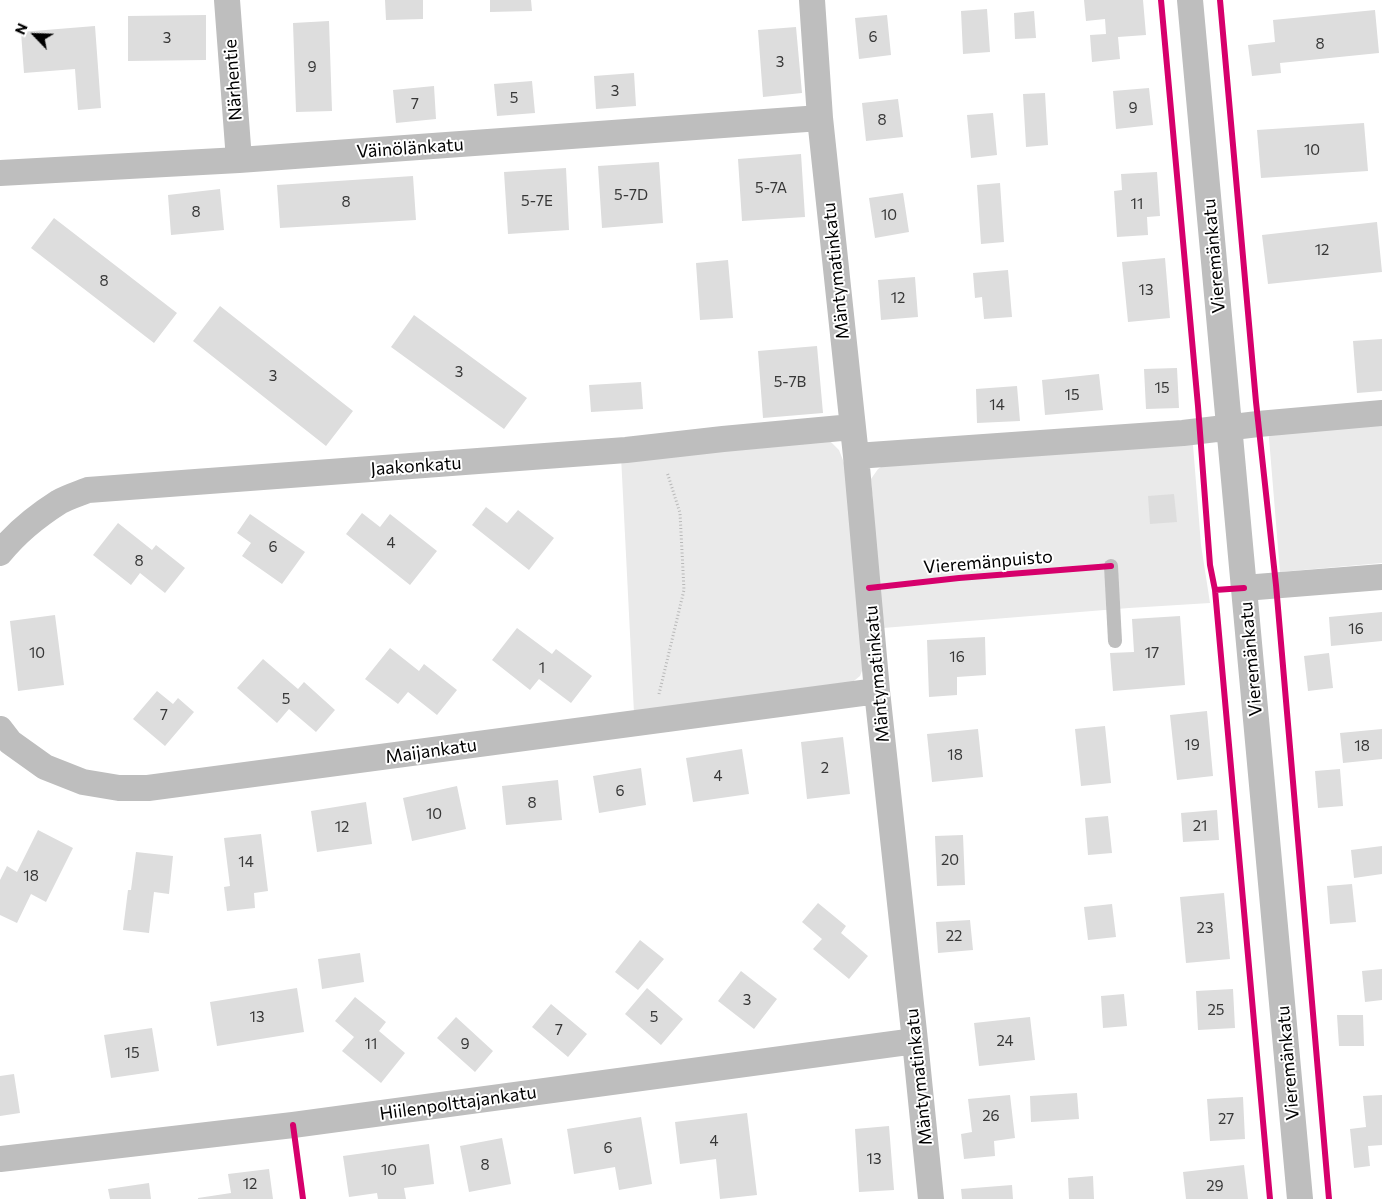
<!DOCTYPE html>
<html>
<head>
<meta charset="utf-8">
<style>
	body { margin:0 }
	#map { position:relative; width:1382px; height:1199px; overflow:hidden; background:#fff; font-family:Commissioner,sans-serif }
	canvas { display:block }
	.north { position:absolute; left:10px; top:10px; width:50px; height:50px; -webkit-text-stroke:4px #fff; paint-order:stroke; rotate:294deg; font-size:14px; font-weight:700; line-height:20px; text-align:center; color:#000 }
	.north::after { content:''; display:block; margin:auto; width:18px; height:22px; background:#000; clip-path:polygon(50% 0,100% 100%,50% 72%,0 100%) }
</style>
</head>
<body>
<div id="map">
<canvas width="1382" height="1199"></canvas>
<div class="north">N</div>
</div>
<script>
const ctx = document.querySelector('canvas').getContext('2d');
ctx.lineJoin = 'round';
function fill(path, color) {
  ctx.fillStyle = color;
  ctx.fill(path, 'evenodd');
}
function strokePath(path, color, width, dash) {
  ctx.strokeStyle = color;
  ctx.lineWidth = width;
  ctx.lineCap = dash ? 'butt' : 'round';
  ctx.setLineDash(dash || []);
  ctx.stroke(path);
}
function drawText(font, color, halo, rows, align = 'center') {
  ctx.font = font + ' Commissioner,sans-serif';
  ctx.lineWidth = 4;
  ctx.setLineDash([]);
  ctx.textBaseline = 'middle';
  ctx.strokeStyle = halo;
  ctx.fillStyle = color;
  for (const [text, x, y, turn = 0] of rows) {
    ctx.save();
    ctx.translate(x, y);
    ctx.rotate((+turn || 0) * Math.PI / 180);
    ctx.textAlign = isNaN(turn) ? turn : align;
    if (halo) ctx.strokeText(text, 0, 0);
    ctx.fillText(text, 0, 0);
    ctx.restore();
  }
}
fill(new Path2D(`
	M1382,422V563L1280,572L1269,438L1270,433Z
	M829,440L839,450L846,468L863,668L860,676L850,684L634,713L621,456Z
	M1184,440L1193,445L1201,545L1210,603L1129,608L883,628L871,479L878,469L887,463Z`), '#eaeaea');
fill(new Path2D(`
	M385,0H423V19L386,20Z
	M490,0H531L532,11L490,12Z
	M1084,0H1143L1146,35L1118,37L1120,59L1092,62L1090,35L1106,34L1105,19L1086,21Z
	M987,9L990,52L963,54L961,11Z
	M1375,10L1379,53L1280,63L1281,73L1252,76L1248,45L1275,42L1273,20Z
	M1034,11L1036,38L1015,39L1014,13Z
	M206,15V60L128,61V16Z
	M887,15L891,55L859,59L855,18Z
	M329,21L332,111L296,112L293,23Z
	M95,26L101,108L78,110L75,69L24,73L21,32Z
	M796,27L802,93L763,97L758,30Z
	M634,73L636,106L596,109L594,76Z
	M532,81L535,113L497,116L494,84Z
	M434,86L436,119L396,123L393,90Z
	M1149,88L1153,125L1116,129L1113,91Z
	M1045,93L1048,145L1026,147L1023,94Z
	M898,99L903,137L866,141L862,103Z
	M993,113L997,155L971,158L967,115Z
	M1364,123L1368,171L1261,178L1257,130Z
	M801,154L805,217L742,221L738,159Z
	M659,162L663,223L602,228L598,166Z
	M566,168L569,230L508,234L504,172Z
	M1157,172L1160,216L1147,217L1148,235L1117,237L1114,191L1122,190L1121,174Z
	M413,176L416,220L280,228L277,185Z
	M1000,183L1004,242L981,244L977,185Z
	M220,189L224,230L171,235L168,195Z
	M903,193L909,232L875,238L869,198Z
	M54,218L177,313L154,343L31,248Z
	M1377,222L1382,272L1268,284L1262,235Z
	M1165,258L1170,318L1128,322L1122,262Z
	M728,260L733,318L700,320L696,263Z
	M1008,270L1012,317L984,319L982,297L975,298L973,273Z
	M915,277L918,317L881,320L878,280Z
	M220,306L353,411L326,446L193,341Z
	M414,315L527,398L504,429L391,347Z
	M1382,339V391L1357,393L1353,341Z
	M817,346L823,413L763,418L758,351Z
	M1177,368L1179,408L1146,409L1144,369Z
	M1099,374L1103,410L1045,415L1042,380Z
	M641,382L643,409L591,412L589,385Z
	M1017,386L1020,421L977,423L976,389Z
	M1174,494L1177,522L1150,524L1148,496Z
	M486,507L507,523L518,510L554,538L529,570L472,525Z
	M362,513L380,527L390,514L437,551L410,585L346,534Z
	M250,514L305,552L282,584L242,556L251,543L237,533Z
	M118,523L152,550L156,545L185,568L165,593L140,573L131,585L93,555Z
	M1382,612V641L1331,646L1329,617Z
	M55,615L64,685L18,691L10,621Z
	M1180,616L1185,685L1113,691L1110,653L1134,652L1132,619Z
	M517,628L552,654L556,649L592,676L571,703L539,679L530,690L492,660Z
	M985,637L986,675L957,677V695L929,697L927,640Z
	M390,648L419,671L424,664L457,690L437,715L408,692L398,704L365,679Z
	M1329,653L1333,688L1308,691L1304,656Z
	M263,659L298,689L304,682L335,710L316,732L289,709L277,723L237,688Z
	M157,691L173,704L178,698L194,712L165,746L133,719Z
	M1207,711L1213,776L1177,780L1170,715Z
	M1105,726L1111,783L1081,786L1075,729Z
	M978,729L983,777L932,782L927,734Z
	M1382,729V759L1343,763L1340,733Z
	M843,737L850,794L807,799L801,742Z
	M742,749L749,794L693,802L686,758Z
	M641,768L646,805L599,813L593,776Z
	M1340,769L1343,806L1318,808L1315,771Z
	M558,780L562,820L506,825L502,786Z
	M457,786L466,829L412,841L403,798Z
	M366,802L372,844L317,852L311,811Z
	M1217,810L1219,840L1183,842L1181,813Z
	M1108,816L1112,853L1088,855L1085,818Z
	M38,830L73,848L46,902L31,894L17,923L0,915V880L7,866L17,872Z
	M261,834L268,891L254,893L255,908L227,911L224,887L230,886L224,838Z
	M963,835L965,885L937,886L935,836Z
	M1382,846V874L1354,878L1351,850Z
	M136,852L173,856L169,894L154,892L149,933L123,930L128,890H131Z
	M1352,884L1356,922L1330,924L1327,886Z
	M1224,893L1230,959L1186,963L1180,897Z
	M818,903L846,926L841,933L868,956L849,979L813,949L822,939L802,922Z
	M1112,904L1116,937L1088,940L1084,907Z
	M970,920L973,950L938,953L936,922Z
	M640,940L664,959L638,990L615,972Z
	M360,953L364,982L322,989L318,959Z
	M1382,969V1000L1365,1002L1362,971Z
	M741,971L777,999L754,1029L718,1001Z
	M297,988L304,1032L217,1046L210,1002Z
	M647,988L683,1019L661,1045L625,1014Z
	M1233,989L1235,1028L1198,1030L1196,991Z
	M1124,994L1127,1026L1103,1028L1101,996Z
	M355,997L386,1022L379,1031L405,1053L381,1083L342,1051L354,1037L335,1021Z
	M551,1004L587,1034L568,1057L532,1027Z
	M1337,1015H1363L1364,1046H1339Z
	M456,1017L493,1051L475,1072L437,1038Z
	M1030,1017L1035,1060L979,1066L974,1023Z
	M152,1028L159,1071L111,1078L104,1035Z
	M14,1074L20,1113L0,1116V1076Z
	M1077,1093L1079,1119L1031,1122L1030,1096Z
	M1010,1095L1015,1138L994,1141L995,1156L964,1159L961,1134L972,1132L968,1099Z
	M1382,1095V1145L1368,1146L1370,1166L1354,1168L1350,1129L1366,1127L1363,1096Z
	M1243,1097L1245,1139L1210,1141L1207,1099Z
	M747,1113L757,1195L720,1199L716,1159L680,1164L675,1122Z
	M641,1117L652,1184L619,1190L615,1167L574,1174L567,1129Z
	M889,1126L894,1190L859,1192L855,1129Z
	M502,1138L511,1184L469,1192L460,1146Z
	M429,1144L434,1184L404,1188L406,1199H378L377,1193L349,1197L343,1156Z
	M1244,1165L1248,1199H1186L1183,1172Z
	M269,1169L273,1199H198V1198L231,1193L228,1174Z
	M1093,1176L1094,1199H1069L1068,1178Z
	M149,1183L151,1199H110L108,1189Z
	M1012,1185L1013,1199H962L961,1189Z`), '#ddd');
strokePath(new Path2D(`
	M659,694L684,590L680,513L667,472`), '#b8b8b8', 3, [1, 2.5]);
strokePath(new Path2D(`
	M1111,566L1115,641`), '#bebebe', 14);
strokePath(new Path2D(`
	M227,0L239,160
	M812,0L820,118L856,456L877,691L915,1041L931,1199
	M1190,0L1300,1199
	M0,173L239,160L820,118
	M856,456L1183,433L1258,424L1382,413
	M0,553C16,533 37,516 59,502C68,497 78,494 88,490L626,450L723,439L852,427
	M1244,588L1382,577
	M0,729L10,742L45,767L83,782L119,788H148L877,691
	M0,1159L293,1125L915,1041`), '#bebebe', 26);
strokePath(new Path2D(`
	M1161,0L1198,406L1210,565L1215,590L1244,588
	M1220,0L1256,402L1276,585L1329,1199
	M869,588L959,578L1111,566
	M1215,590L1270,1199
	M293,1125L303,1199`), '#d6006c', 6);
drawText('15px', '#373737', null, [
	["6",873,37],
	["3",167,38],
	["8",1320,44],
	["3",780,62],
	["9",312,67],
	["3",615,91],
	["5",514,98],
	["7",415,104],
	["9",1133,108],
	["8",882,120],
	["10",1312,150],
	["5-7A",771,188],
	["5-7D",631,195],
	["5-7E",537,201],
	["8",346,202],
	["11",1137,204],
	["8",196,212],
	["10",889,215],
	["12",1322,250],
	["8",104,281],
	["13",1146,290],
	["12",898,298],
	["3",459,372],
	["3",273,376],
	["5-7B",790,382],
	["15",1162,388],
	["15",1072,395],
	["14",997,405],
	["4",391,543],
	["6",273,547],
	["8",139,561],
	["16",1356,629],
	["10",37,653],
	["17",1152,653],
	["16",957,657],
	["1",542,668],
	["5",286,699],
	["7",164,715],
	["19",1192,745],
	["18",1362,746],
	["18",955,755],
	["2",825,768],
	["4",718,776],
	["6",620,791],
	["8",532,803],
	["10",434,814],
	["21",1200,826],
	["12",342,827],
	["20",950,860],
	["14",246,862],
	["18",31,876],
	["23",1205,928],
	["22",954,936],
	["3",747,1000],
	["25",1216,1010],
	["13",257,1017],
	["5",654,1017],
	["7",559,1030],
	["24",1005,1041],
	["11",371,1044],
	["9",465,1044],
	["15",132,1053],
	["26",991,1116],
	["27",1226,1119],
	["4",714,1141],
	["6",608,1148],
	["13",874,1159],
	["8",485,1165],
	["10",389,1170],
	["12",250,1184],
	["29",1215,1186]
]);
drawText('18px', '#000', '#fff', [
	["Närhentie",233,80,-94],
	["Väinölänkatu",410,148,-4],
	["Vieremänkatu",1214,256,-95],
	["Mäntymatinkatu",836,271,-96],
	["Jaakonkatu",416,466,-4],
	["Vieremänpuisto",988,562,-5],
	["Vieremänkatu",1251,659,-95],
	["Mäntymatinkatu",877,674,-95],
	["Maijankatu",431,751,-8],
	["Vieremänkatu",1288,1063,-95],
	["Mäntymatinkatu",919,1077,-96],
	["Hiilenpolttajankatu",458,1103,-8]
]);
</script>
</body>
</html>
